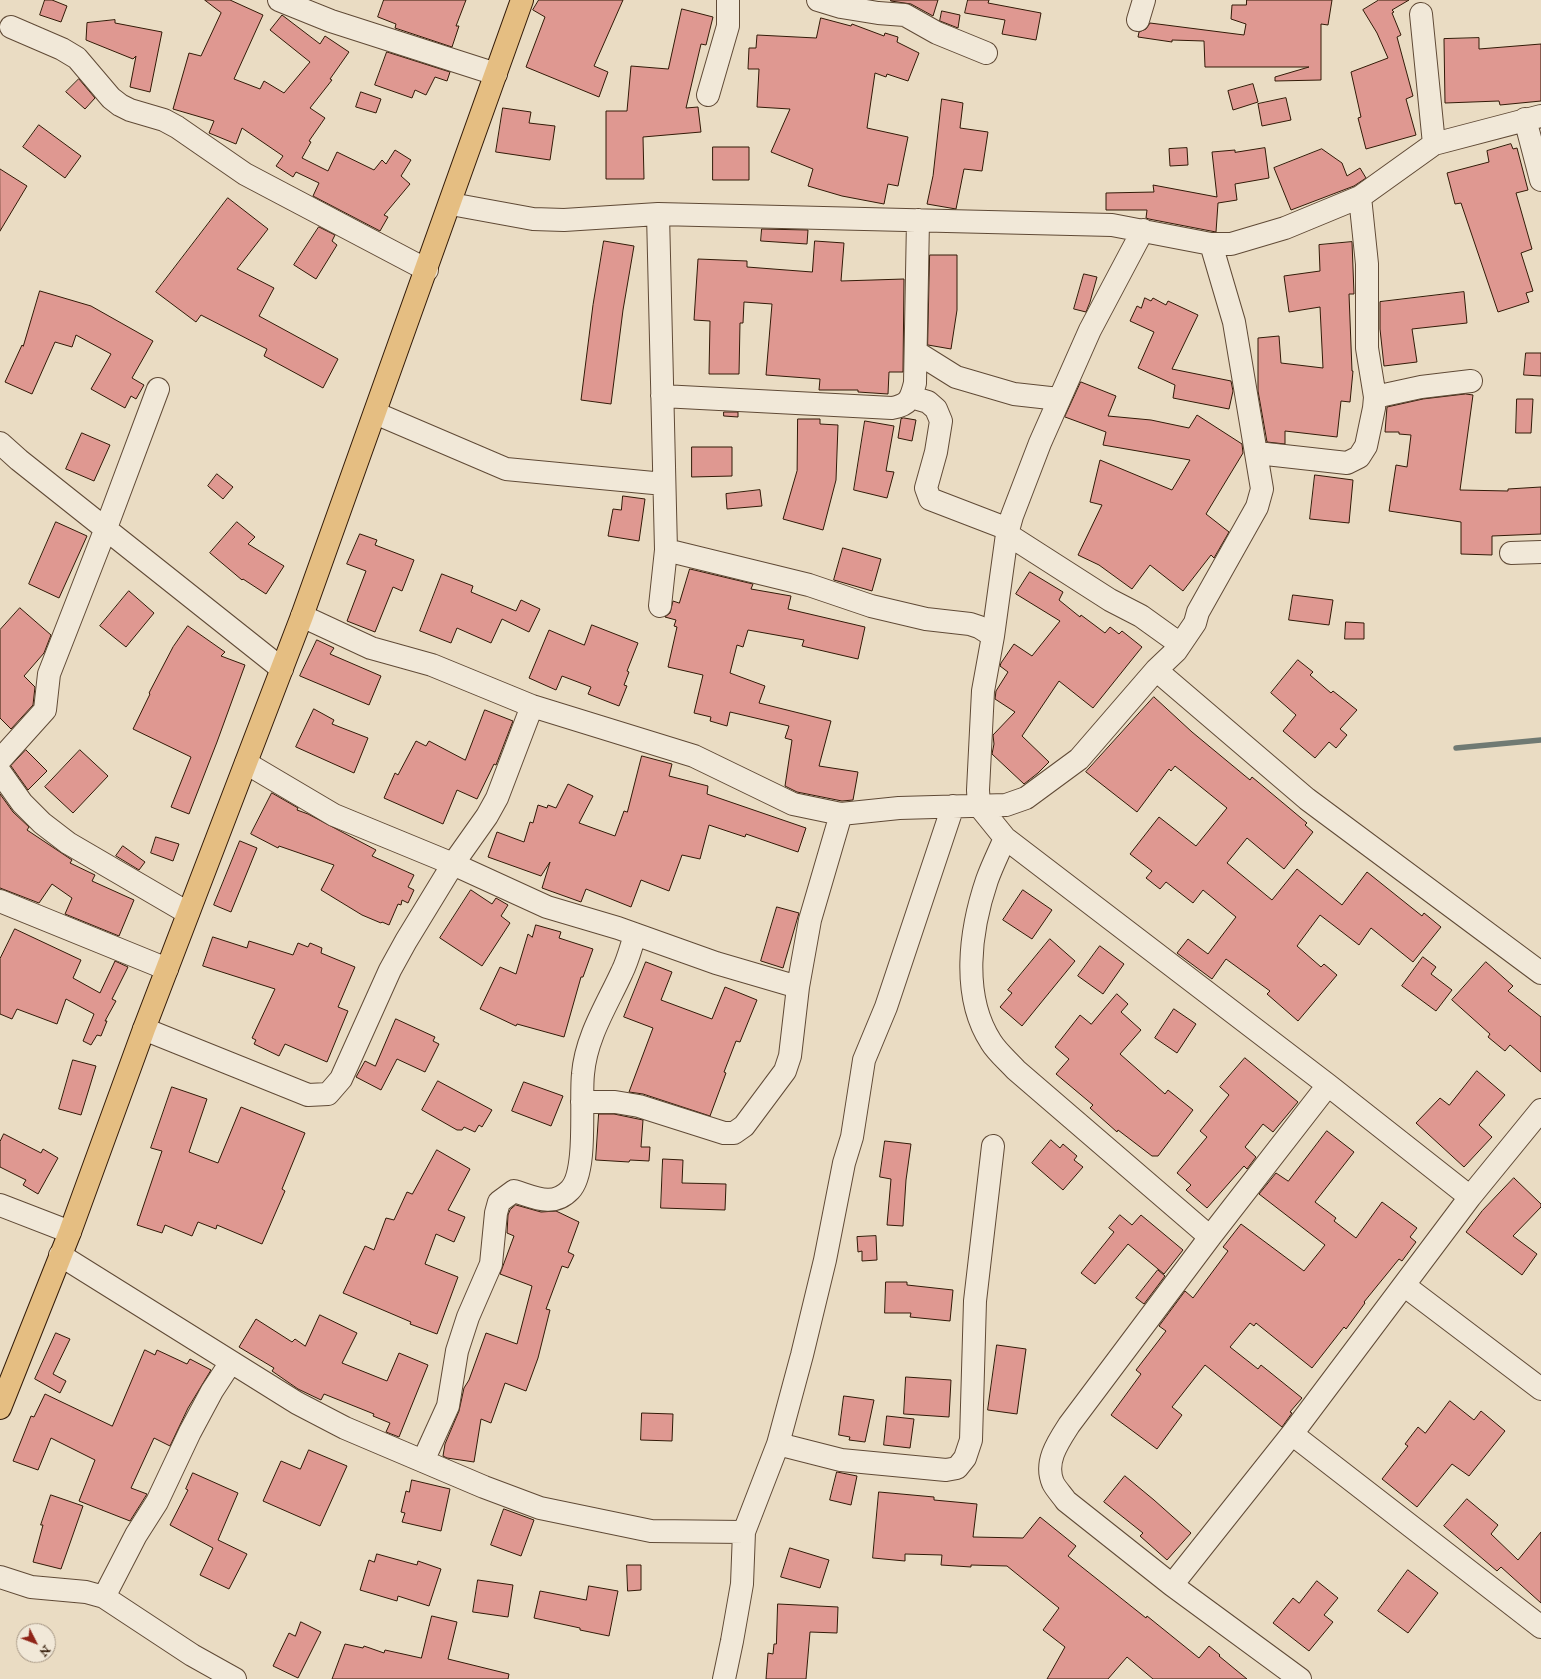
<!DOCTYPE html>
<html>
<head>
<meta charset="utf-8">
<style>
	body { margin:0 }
	#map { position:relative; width:1541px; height:1679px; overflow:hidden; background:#eadcc3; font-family:"IM FELL Double Pica",serif }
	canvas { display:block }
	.north { position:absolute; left:16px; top:1623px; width:40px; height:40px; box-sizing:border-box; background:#f1e8d8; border:1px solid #a59684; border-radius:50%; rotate:132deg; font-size:11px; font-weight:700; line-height:16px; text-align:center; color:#321a07 }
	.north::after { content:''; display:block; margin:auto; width:14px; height:18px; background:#8f2418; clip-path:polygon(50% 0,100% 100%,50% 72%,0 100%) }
</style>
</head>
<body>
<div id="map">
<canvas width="1541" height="1679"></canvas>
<div class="north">N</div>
</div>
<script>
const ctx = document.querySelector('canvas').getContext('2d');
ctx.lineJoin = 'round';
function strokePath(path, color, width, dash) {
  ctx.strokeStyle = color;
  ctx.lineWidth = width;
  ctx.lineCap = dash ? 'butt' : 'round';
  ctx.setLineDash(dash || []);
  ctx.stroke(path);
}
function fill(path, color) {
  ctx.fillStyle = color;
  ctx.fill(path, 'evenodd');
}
strokePath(new Path2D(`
	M1456,748L1541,740`), '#707a73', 5.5);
const building = new Path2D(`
	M45,0H52L67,6L61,22L40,15Z
	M205,0H230L263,15L234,79L260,89L264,81L284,93L310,62L270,30L282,15L320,44L325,36L349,52L330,79L332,80L310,108L325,118L309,141L311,142L302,158L328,171L337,152L374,170L382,160L386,164L395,150L411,160L401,176L410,184L384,215L388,217L380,231L313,196L319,183L296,172L293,177L276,166L283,156L242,128L236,144L209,133L214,121L173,109L189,53L201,56L221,13Z
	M384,0H466L456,26H459L452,47L395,28L396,24L378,17Z
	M539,0H623L594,66L608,72L599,97L526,67L545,17L533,10Z
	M891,0H938L933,16L911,4L891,1Z
	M968,0H989L988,3L1041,13L1036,40L1002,34L1005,20L965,13Z
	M1247,0H1332L1328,25L1321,24V80L1275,81V77L1309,67H1205L1204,41L1172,40V42L1138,37L1139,32L1146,29L1150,23L1244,35L1246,24L1231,19L1232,5H1246Z
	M1379,0H1409L1392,10L1394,12L1392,13L1401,35L1397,37L1413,96L1406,99L1416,135L1366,149L1358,118L1361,117L1351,72L1388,58L1377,33L1363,10Z
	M682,9L713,17L706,45L701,44L686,108L698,107L701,132L643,137L644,179H606V111H627L631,66L668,69Z
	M942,11L960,15L958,28L940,21Z
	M821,18L851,26L852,24L884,36L885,33L898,37L897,42L919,53L908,81L887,74L886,77L875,73L867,128L908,137L898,186L888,184L884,204L842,196L808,186L813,169L771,152L790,109L757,107L759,69H748L749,48H756L757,35L816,38Z
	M115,20V23L162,32L150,92L130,87L136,56L133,59L86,40L87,23Z
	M1479,38V49L1541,44V101L1500,105L1499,101L1445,103L1444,39Z
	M387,52L450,72L447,81L435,77L426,95L415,90L412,98L375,85Z
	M79,79L95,98L85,109L66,92Z
	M1253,84L1258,102L1233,110L1228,91Z
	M361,92L381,99L376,113L356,107Z
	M1286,98L1291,120L1262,126L1258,104Z
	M942,99L963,103L960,128L988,132L982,171L964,169L956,209L927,204L933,176Z
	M503,108L531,112L529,123L555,126L550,160L496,152Z
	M39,125L81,156L65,178L23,147Z
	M1511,144L1513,149L1517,148L1528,190L1516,193L1532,249L1521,253L1533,291L1526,293L1529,302L1498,312L1461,203L1455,204L1447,173L1489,162L1487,151Z
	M713,147H749V180H713Z
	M1187,148L1188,165L1170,166L1169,149Z
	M1265,148L1269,178L1235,184L1237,200L1218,203L1216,232L1149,219L1146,218L1147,210H1106V193L1154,192L1153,185L1217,197L1212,152L1235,150V152Z
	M1322,149L1342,163L1347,176L1360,168L1366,178L1354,186L1291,210L1274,168Z
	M0,169L27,186L0,231Z
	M228,198L268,229L237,269L274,288L259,316L338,359L323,388L264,356L267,349L201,315L196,322L156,292Z
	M319,227L335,235L332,241L337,245L316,279L294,265Z
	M762,229L808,230L807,244L761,241Z
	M604,241L634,246L623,310L611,404L581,400L593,305Z
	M815,241L844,243L841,281L904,279L903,372H889L888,394L858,392V390H819L820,379L766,375L772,304L744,302L743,323H740L739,374H709L710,321L694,320L698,259L747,261V267L812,272Z
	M1352,242L1354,294H1349L1352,371H1353L1350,402L1341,401L1337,437L1285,431V444L1267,442L1258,391V338L1279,336L1281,363L1323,368L1320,307L1289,312L1284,276L1320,271L1319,245Z
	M930,255H957V310L951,349L928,345Z
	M1084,274L1097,277L1090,302L1086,312L1074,309Z
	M40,291L91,306L153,341L132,378L144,385L136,399L131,396L125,408L91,389L111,354L76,335L72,347L55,342L32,394L5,382L22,345L23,346Z
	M1464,292L1467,323L1412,329L1417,362L1384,366L1380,329V302Z
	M1145,298L1151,301L1153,298L1166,305L1168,301L1198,315L1172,369L1231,381L1233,391L1229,409L1173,398L1175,385L1138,368L1154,332L1130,321L1137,306L1141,308Z
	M1526,353H1541V376L1524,375Z
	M1081,382L1116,396L1108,416L1151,420L1189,428L1197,415L1242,444L1243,453L1206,514L1229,532L1214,558L1211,555L1183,591L1150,565L1132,589L1099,565L1078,555L1102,505L1090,502L1100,460L1172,490L1190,460L1103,445L1106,432L1065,417Z
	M1466,394L1473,395L1460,490L1508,491V489L1541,487V534L1492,536V555L1461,554V522L1389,511L1396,465L1407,467L1411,435L1399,434V432H1385L1387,407L1423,399Z
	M1517,399H1533L1531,433H1516Z
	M724,412H738V417L724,416Z
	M904,418L916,420L912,441L898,438L901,419Z
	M798,419H820V424L838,425L836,480L823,530L783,519L797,471Z
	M865,421L894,426L886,471L894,472L887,498L854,490Z
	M82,433L110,445L94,481L66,469Z
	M692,447H732V476L692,477Z
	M217,474L233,487L223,499L208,486Z
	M1315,475L1353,480L1349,523L1310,519Z
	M760,490L762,506L727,509L726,494Z
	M623,496L645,499L639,541L608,536L613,509L621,510Z
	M56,522L87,536L59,598L29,584Z
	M237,522L255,537L248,544L284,566L266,594L243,579L242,580L210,553Z
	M360,534L377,540L375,545L414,560L402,591L393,587L375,632L347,621L366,571L347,564Z
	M843,548L881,559L872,591L834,580Z
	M690,569L753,584L751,589L791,596L788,609L865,627L858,659L802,646L804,640L748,630L743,647L737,645L730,673L765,686L759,703L831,721L819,766L858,772L853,800L842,801L797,792L785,786L792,740L785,738L789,726L730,712L727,726L710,721L711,717L694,713L703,675L668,667L677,627L674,626L676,620L665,617L670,613L673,601L679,603Z
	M1030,572L1063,592L1059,600L1080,617L1081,615L1105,633L1110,627L1119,634L1122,631L1142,647L1093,708L1059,681L1022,736L1049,762L1038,773L1024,784L992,754L994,744L993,735L1015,712L995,699L996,691L1008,672L1000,666L1001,663L1014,644L1032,656L1060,621L1016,594Z
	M442,574L473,586L471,592L516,611L521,600L540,609L529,632L502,619L491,643L457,628L451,643L420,631Z
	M129,591L154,613L126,647L100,626Z
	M1293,595L1333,600L1329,625L1289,620Z
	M20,608L51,635L44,653L24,676L35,687L33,705L11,729L0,718V630Z
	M1346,622L1364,623V639H1345Z
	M592,625L638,643L627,671L629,672L624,685L627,686L619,706L588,694L591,687L562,676L556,690L529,678L549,630L584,645Z
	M188,626L225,652L221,656L245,665L217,742L189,814L171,807L191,757L133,729L150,694L149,693L173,647Z
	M317,640L334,648L330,654L381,676L369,705L300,676Z
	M1298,660L1313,672L1310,675L1331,693L1333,691L1357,710L1340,729L1347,735L1336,748L1329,742L1315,758L1283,731L1296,715L1271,693Z
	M1154,697L1192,732L1250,780L1252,777L1307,823L1305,825L1313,832L1284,869L1247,838L1227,863L1272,900L1297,869L1342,905L1367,872L1422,916L1424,913L1441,927L1413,962L1371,928L1359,945L1320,915L1297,946L1321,967L1324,964L1337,975L1298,1021L1267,994L1270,991L1226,959L1212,979L1177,953L1188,939L1208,954L1236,917L1203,890L1193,903L1166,882L1160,889L1146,878L1152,871L1130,854L1159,817L1196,846L1227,808L1175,766L1171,771L1169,769L1137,812L1086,772Z
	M314,709L334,720L332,724L368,738L354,773L296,747Z
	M485,710L513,721L496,765L494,764L477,799L457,790L443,824L384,798L395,773L398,775L416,741L426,746L429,741L465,760Z
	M26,750L47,771L28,790L11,766Z
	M80,750L108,776L73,813L45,787Z
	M642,756L672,764L669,776L708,786L707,794L806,828L798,852L746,834L745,837L709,825L700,859L682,855L669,891L641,880L631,907L586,889L581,902L542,888L550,862L541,876L488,857L497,832L524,842L530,822L533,823L538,805L547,808L548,805L556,808L568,784L593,796L579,823L615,836L624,811L627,812Z
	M272,793L298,808L297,810L308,814L376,850L372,856L414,875L408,887L414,890L408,903L402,900L401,905L398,904L389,925L382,922L381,923L362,915L321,890L334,865L279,846L278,848L251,834Z
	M0,794L13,812L29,827L27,830L72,860L70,863L95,875L92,881L134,900L119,936L65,914L72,898L52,884L39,903L0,888Z
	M156,837L179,844L173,861L151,853Z
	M240,841L257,848L231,912L214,905Z
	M123,846L145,862L139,870L116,856Z
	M471,890L492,904L496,898L508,905L501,916L510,923L482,966L440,938Z
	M1023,890L1052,910L1032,939L1003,920Z
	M777,907L799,913L783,968L761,961Z
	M536,925L561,932L559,938L593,949L583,977H581L564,1037L517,1024L516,1026L480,1009L500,967L516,974L528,934L532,937Z
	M15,929L81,960L73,978L100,993L115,961L128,967L112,999L116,1001L105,1021H107L101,1036L97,1035L91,1045L83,1041L94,1014L66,999L57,1024L17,1009L12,1019L0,1014V959Z
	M213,937L247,948L249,941L293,955L298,943L308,947L310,943L322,948L321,953L355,967L338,1007L348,1011L327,1062L285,1044L279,1056L254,1044L256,1040L252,1038L275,989L203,966Z
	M1050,939L1075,961L1022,1026L1000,1007L1012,993L1008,990Z
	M1100,946L1124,964L1103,994L1078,976Z
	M1423,957L1436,967L1431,974L1452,990L1436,1011L1402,986Z
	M646,962L672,972L661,1000L712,1019L725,987L757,1000L740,1042L736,1041L724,1072L726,1073L710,1116L643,1094L629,1092L653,1028L624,1017Z
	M1486,962L1513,986L1508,991L1541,1017V1072L1510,1045L1505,1051L1488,1037L1490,1034L1452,1000Z
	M1117,994L1128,1004L1121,1012L1141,1030L1120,1054L1165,1094L1168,1090L1193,1110L1158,1156H1152L1118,1130L1117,1132L1090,1108L1093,1105L1056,1074L1069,1059L1055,1047L1080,1015L1091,1024Z
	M1174,1009L1196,1024L1177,1053L1155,1038Z
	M396,1019L435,1037L433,1041L439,1044L425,1072L397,1059L381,1090L356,1077L365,1061L375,1066Z
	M1245,1058L1298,1102L1273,1132L1263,1124L1245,1147L1256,1157L1247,1169L1244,1166L1207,1208L1186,1190L1191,1185L1177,1173L1207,1137L1200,1131L1229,1095L1220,1087Z
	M73,1060L96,1066L81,1115L59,1109Z
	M1477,1071L1505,1095L1479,1125L1492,1137L1464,1167L1416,1123L1440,1098L1449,1105Z
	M438,1081L492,1110L482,1127L479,1125L475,1132L464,1127L462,1130H457L422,1110Z
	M524,1082L563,1096L551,1126L512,1111Z
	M172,1087L207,1099L189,1152L218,1163L241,1107L305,1133L282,1189L285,1191L262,1244L217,1225L216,1229L198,1222L192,1236L165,1225L162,1233L137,1225L162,1151L151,1148Z
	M599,1114H614L643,1120L641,1147H650L649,1161L630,1160L629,1162L596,1160Z
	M1327,1131L1354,1152L1315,1202L1336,1218L1334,1221L1356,1238L1382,1202L1417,1228L1410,1237L1416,1242L1402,1261L1399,1259L1364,1302L1365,1303L1346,1329L1344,1327L1312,1368L1256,1323L1254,1326L1250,1323L1230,1347L1258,1369L1261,1365L1302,1398L1290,1412L1292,1413L1282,1427L1205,1365L1172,1407L1182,1415L1157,1449L1111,1415L1141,1374L1136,1370L1166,1331L1159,1326L1185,1291L1193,1298L1228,1251L1223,1247L1241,1224L1304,1271L1325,1245L1259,1194L1276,1173L1288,1181Z
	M4,1134L41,1153L43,1149L58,1158L38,1194L23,1185L26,1180L0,1167V1142Z
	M1051,1140L1060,1148L1063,1144L1077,1156L1074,1160L1083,1167L1063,1190L1032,1163Z
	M885,1141L911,1144L906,1180L903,1226L887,1225L891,1179L880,1177Z
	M437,1150L470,1169L448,1210L465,1217L454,1242L436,1234L425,1264L458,1277L437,1334L410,1324L411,1322L343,1293L365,1246L374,1250L386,1218L394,1220L407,1192L412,1194Z
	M663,1159L683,1160L682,1183L726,1184L725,1210L661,1208Z
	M1514,1178L1541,1204V1207L1513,1236L1537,1254L1522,1275L1466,1232L1482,1211Z
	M516,1205L541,1212L556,1211L579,1222L568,1252L574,1255L568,1268L562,1266L546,1309L550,1310L538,1358L526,1391L505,1383L491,1423L481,1419L474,1462L447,1458L443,1456L445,1444L459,1411L464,1388L469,1380L486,1333L517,1344L532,1286L500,1274L514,1236L507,1233L508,1215L510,1210Z
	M1120,1215L1132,1225L1141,1215L1183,1250L1164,1274L1128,1244L1095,1284L1081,1273L1114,1232L1109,1228Z
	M876,1236L877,1260L862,1261V1251L858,1252L857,1237Z
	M1158,1270L1165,1276L1144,1304L1136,1298Z
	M886,1282H907V1285L953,1290L950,1321L910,1317L911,1313H885Z
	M320,1315L357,1333L342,1363L387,1381L399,1353L428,1365L399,1437L386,1432L390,1423L373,1416L374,1414L324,1394L321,1400L298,1389L272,1371L274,1368L239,1347L256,1319L292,1342L295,1339L305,1346Z
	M56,1333L70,1339L53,1374L66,1381L60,1393L35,1379Z
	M997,1345L1026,1349L1017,1414L988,1410Z
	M145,1350L155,1355L157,1350L187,1364L190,1359L211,1370L188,1408L170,1446L154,1438L131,1488L147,1494L130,1521L79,1501L95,1460L51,1438L38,1470L13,1461L31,1416L34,1417L45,1394L112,1426Z
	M906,1377L951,1380L949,1417L904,1414Z
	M844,1396L874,1400L865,1442L849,1440L850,1437L839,1435Z
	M1450,1401L1474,1420L1481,1411L1505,1431L1469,1476L1452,1464L1417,1507L1382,1479L1408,1446L1405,1444L1418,1427L1425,1433Z
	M642,1413L673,1414L672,1441L641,1440Z
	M887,1416L914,1419L910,1448L884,1445Z
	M309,1450L347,1466L320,1526L263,1501L281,1461L300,1469Z
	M837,1472L857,1476L851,1505L830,1500Z
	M193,1473L238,1493L218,1540L247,1554L229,1589L200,1575L213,1548L170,1525L188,1490L186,1489Z
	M1125,1476L1154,1500L1191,1533L1167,1560L1140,1536L1143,1533L1104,1502Z
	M412,1480L450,1489L441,1531L402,1522L405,1513L401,1512L406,1491L409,1492Z
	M879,1492L934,1497V1500L977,1504L973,1537L1023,1538L1040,1517L1076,1546L1068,1556L1146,1618L1147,1616L1199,1658L1209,1646L1220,1655L1219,1656L1247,1679H1153L1127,1657L1108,1679H1047L1065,1647L1043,1630L1059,1608L1007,1566L971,1565V1567L941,1565L942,1555L905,1554V1561L873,1558Z
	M51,1495L83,1506L61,1569L33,1562L43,1525H41Z
	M1467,1499L1498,1525L1491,1534L1518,1560L1541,1532V1603L1501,1567L1497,1571L1444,1526Z
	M504,1509L534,1520L521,1556L491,1545Z
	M790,1548L829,1560L820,1588L781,1577Z
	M377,1554L417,1565L418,1561L441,1569L429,1606L398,1596L397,1601L360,1590L369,1560L374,1562Z
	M627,1565H641V1590L628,1591Z
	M1408,1570L1438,1593L1408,1633L1378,1611Z
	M478,1580L513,1585L508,1617L473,1612Z
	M1317,1581L1338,1598L1324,1615L1333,1622L1309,1651L1273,1623L1293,1598L1299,1603Z
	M589,1586L618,1591L609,1636L580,1630V1628L534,1618L540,1591L586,1600Z
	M778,1604L838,1607L837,1633L810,1632L806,1679H766L768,1653L773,1654L774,1644H776Z
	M432,1616L457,1622L448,1659L509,1674L508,1679H332L345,1644L363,1648L364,1646L384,1653L385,1650L421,1658Z
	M301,1622L321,1632L298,1678L273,1666L289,1633L295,1636Z`);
fill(building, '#df9891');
strokePath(building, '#321a07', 1);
const minor = new Path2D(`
	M279,0L331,21L496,74
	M818,0L841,7L878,13L905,15L937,33L986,53
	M1421,14L1434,144
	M1138,20L1144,0
	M11,27L62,49L77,58L111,98L120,105L130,110L164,120L177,127L245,174L427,270
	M708,95L728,26V0
	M1525,119L1541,180
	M451,204L533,219L564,220L658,214L1112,225L1211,244H1231L1285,228L1360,197L1434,144L1541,116
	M658,214L666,550L660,606
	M1143,230L1090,330L1040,443L1012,516L1007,534L993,636L983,691L978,790L979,806L1005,838L1328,1085L1470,1197
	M916,352L956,377L1014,394L1059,399
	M662,396L892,408C909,405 911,399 915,383L918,220
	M911,397L928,402L936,409L941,421L936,452L926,488L930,499L1008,529
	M1375,397L1421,387L1471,381
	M375,413L506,469L664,484
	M0,443L19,460L282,669
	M1257,453L1347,463L1359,457L1366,446L1374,408L1375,397L1367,348V264L1360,197
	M1007,534L1110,600L1141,616L1180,644
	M666,550L809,585L871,606L926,619L970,624L979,627L993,636
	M1511,553L1541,552
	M302,616L371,648L432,665L532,706L694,756L793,804L841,814L899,808L1006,805L1026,798L1079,759L1156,670L1176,651L1195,623L1198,612L1257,507L1262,489L1234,322L1211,244
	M1156,670L1307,799L1541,973
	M0,760L45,710L49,674L106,528L158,389
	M246,763L334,815L453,864L547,907L618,928L716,963L798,987
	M0,772L22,803L42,823L68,843L188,913
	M1005,838C999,852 992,866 987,880C970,930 961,996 991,1042C997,1052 1008,1061 1016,1070L1210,1237
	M0,901L167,969
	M144,1029L308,1095L328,1094L341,1079L390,970L406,941L453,864L487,816L497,798L532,706
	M582,1102H615L639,1106L724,1133H734L744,1126L785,1071L790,1056L798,987L810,920L841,814
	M0,1205L70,1232
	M60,1255L297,1403L345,1428L484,1487L540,1508L651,1531L744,1532
	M1405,1286L1541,1389
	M1292,1434L1541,1627
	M778,1444L841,1460L946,1470L957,1468L965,1458L971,1440L975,1301L993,1146
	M423,1461L448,1406L457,1351L468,1317L491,1264L496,1213L499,1202L514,1191C534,1197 553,1208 570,1190C588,1172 580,1100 583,1074C586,1037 607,1005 622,972C628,960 631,947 635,935
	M0,1577L31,1587L86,1592L104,1597L192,1655L235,1679
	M1172,1585L1292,1434L1470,1197L1541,1110
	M104,1597L136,1535L157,1502L190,1432L212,1391L231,1362
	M724,1679L732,1641L742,1584L744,1532L778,1444L802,1355L825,1260L844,1163L852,1137L864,1060L886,1007L953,806
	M1300,1679L1172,1585L1066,1501C1062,1495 1056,1489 1053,1483C1044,1462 1058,1442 1069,1425L1210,1237L1328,1085`);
const major = new Path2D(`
	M0,1408L70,1232L144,1029L302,616L522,0`);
strokePath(minor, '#604a36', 24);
strokePath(major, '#321a07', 24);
strokePath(minor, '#f1e8d8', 22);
strokePath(major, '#e5be82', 22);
</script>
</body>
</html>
